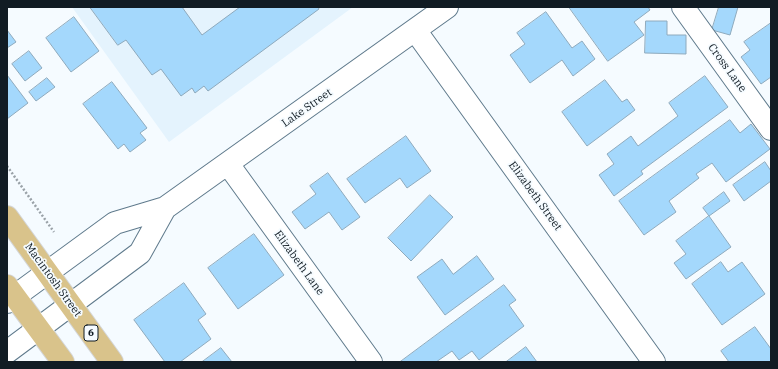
<!DOCTYPE html>
<html>
<head>
<meta charset="utf-8">
<style>
	body { margin:0 }
	#map { position:relative; width:778px; height:369px; overflow:hidden; background:#f5fbff; font-family:"IBM Plex Serif",serif }
	canvas { display:block }
	.frame { position:absolute; inset:0; border:8px solid #111c24; pointer-events:none }
</style>
</head>
<body>
<div id="map">
<canvas width="778" height="369"></canvas>
<div class="frame"></div>
</div>
<script>
const ctx = document.querySelector('canvas').getContext('2d');
ctx.lineJoin = 'round';
function fill(path, color) {
  ctx.fillStyle = color;
  ctx.fill(path, 'evenodd');
}
function strokePath(path, color, width, dash) {
  ctx.strokeStyle = color;
  ctx.lineWidth = width;
  ctx.lineCap = dash ? 'butt' : 'round';
  ctx.setLineDash(dash || []);
  ctx.stroke(path);
}
function drawText(font, color, halo, rows, align = 'center') {
  ctx.font = font + ' "IBM Plex Serif",serif';
  ctx.lineWidth = 3.5;
  ctx.setLineDash([]);
  ctx.textBaseline = 'middle';
  ctx.strokeStyle = halo;
  ctx.fillStyle = color;
  for (const [text, x, y, turn = 0] of rows) {
    ctx.save();
    ctx.translate(x, y);
    ctx.rotate((+turn || 0) * Math.PI / 180);
    ctx.textAlign = isNaN(turn) ? turn : align;
    if (halo) ctx.strokeText(text, 0, 0);
    ctx.fillText(text, 0, 0);
    ctx.restore();
  }
}
fill(new Path2D(`
	M72,7H353L169,142Z`), '#e4f3fd');
const building = new Path2D(`
	M90,7H182L202,35L240,7H318L319,9L208,91L204,86L195,93L192,88L181,96L161,69L152,75L126,40L118,45Z
	M569,7H648L650,10L634,22L644,35L608,61Z
	M719,7H738L730,35L712,30Z
	M546,12L572,48L582,41L595,59L573,76L562,60L530,83L510,55L525,44L517,33Z
	M74,17L99,51L71,72L46,38Z
	M646,21H667V35H686V54L645,53Z
	M771,23V77L761,84L741,57L750,50L744,42Z
	M7,30L16,42L7,48Z
	M29,51L42,68L25,81L12,64Z
	M7,75L28,103L7,119Z
	M705,76L728,107L641,171L643,174L614,196L599,175L614,164L607,154L631,136L638,146L678,116L669,103Z
	M47,78L55,87L36,101L29,92Z
	M605,80L622,102L627,99L635,110L587,146L562,112Z
	M112,82L147,128L140,133L146,140L130,152L124,144L118,149L83,104Z
	M730,120L740,133L751,124L770,149L726,182L712,163L696,174L699,178L669,201L676,212L644,235L619,201Z
	M406,136L431,171L407,188L400,178L365,203L347,179Z
	M765,162L771,171V181L744,201L733,185Z
	M328,173L360,217L342,230L329,212L305,229L292,212L316,194L310,186Z
	M724,192L730,201L709,216L703,208Z
	M430,195L453,217L411,261L388,238Z
	M709,216L731,247L686,279L674,263L686,254L676,241Z
	M254,234L284,275L238,309L208,268Z
	M477,256L494,279L445,315L417,277L442,259L453,274Z
	M721,262L728,272L742,262L765,294L722,325L692,284Z
	M184,283L206,314L198,320L211,339L180,362H165L134,320Z
	M504,285L516,300L509,305L524,326L479,360L472,351L459,360L452,351L436,362H400Z
	M755,327L771,349V362H729L721,351Z
	M526,347L537,362H506Z
	M221,348L232,362H202Z`);
fill(building, '#a4d8fc');
strokePath(building, '#8eaabd', 1);
const minor = new Path2D(`
	M683,7L771,129
	M415,30L654,362
	M228,164L371,362
	M7,302L115,223L165,208L447,7
	M7,352L140,253L165,208`);
const major = new Path2D(`
	M7,217L112,362
	M7,286L63,362`);
strokePath(minor, '#5f7a8c', 24);
strokePath(major, '#d4d6d8', 24);
strokePath(new Path2D(`
	M7,166L54,232`), '#9aa2a8', 2.5, [2, 2]);
strokePath(minor, '#fff', 22);
strokePath(major, '#d9c38b', 22);
for (const [x, y, w] of [
	[91,333,14]
]) {
  const box = new Path2D();
  box.roundRect(x - w / 2, y - 8, w, 16, 3);
  ctx.fillStyle = '#f5fbff';
  ctx.fill(box);
  strokePath(box, '#111c24', 1);
}
drawText('bold 10px', '#111c24', null, [
	["6",91,333]
]);
drawText('11px', '#111c24', '#f5fbff', [
	["Cross Lane",727,68,54],
	["Lake Street",307,108,-35],
	["Elizabeth Street",535,196,54],
	["Elizabeth Lane",299,263,54],
	["Macintosh Street",53,280,54]
]);
</script>
</body>
</html>
